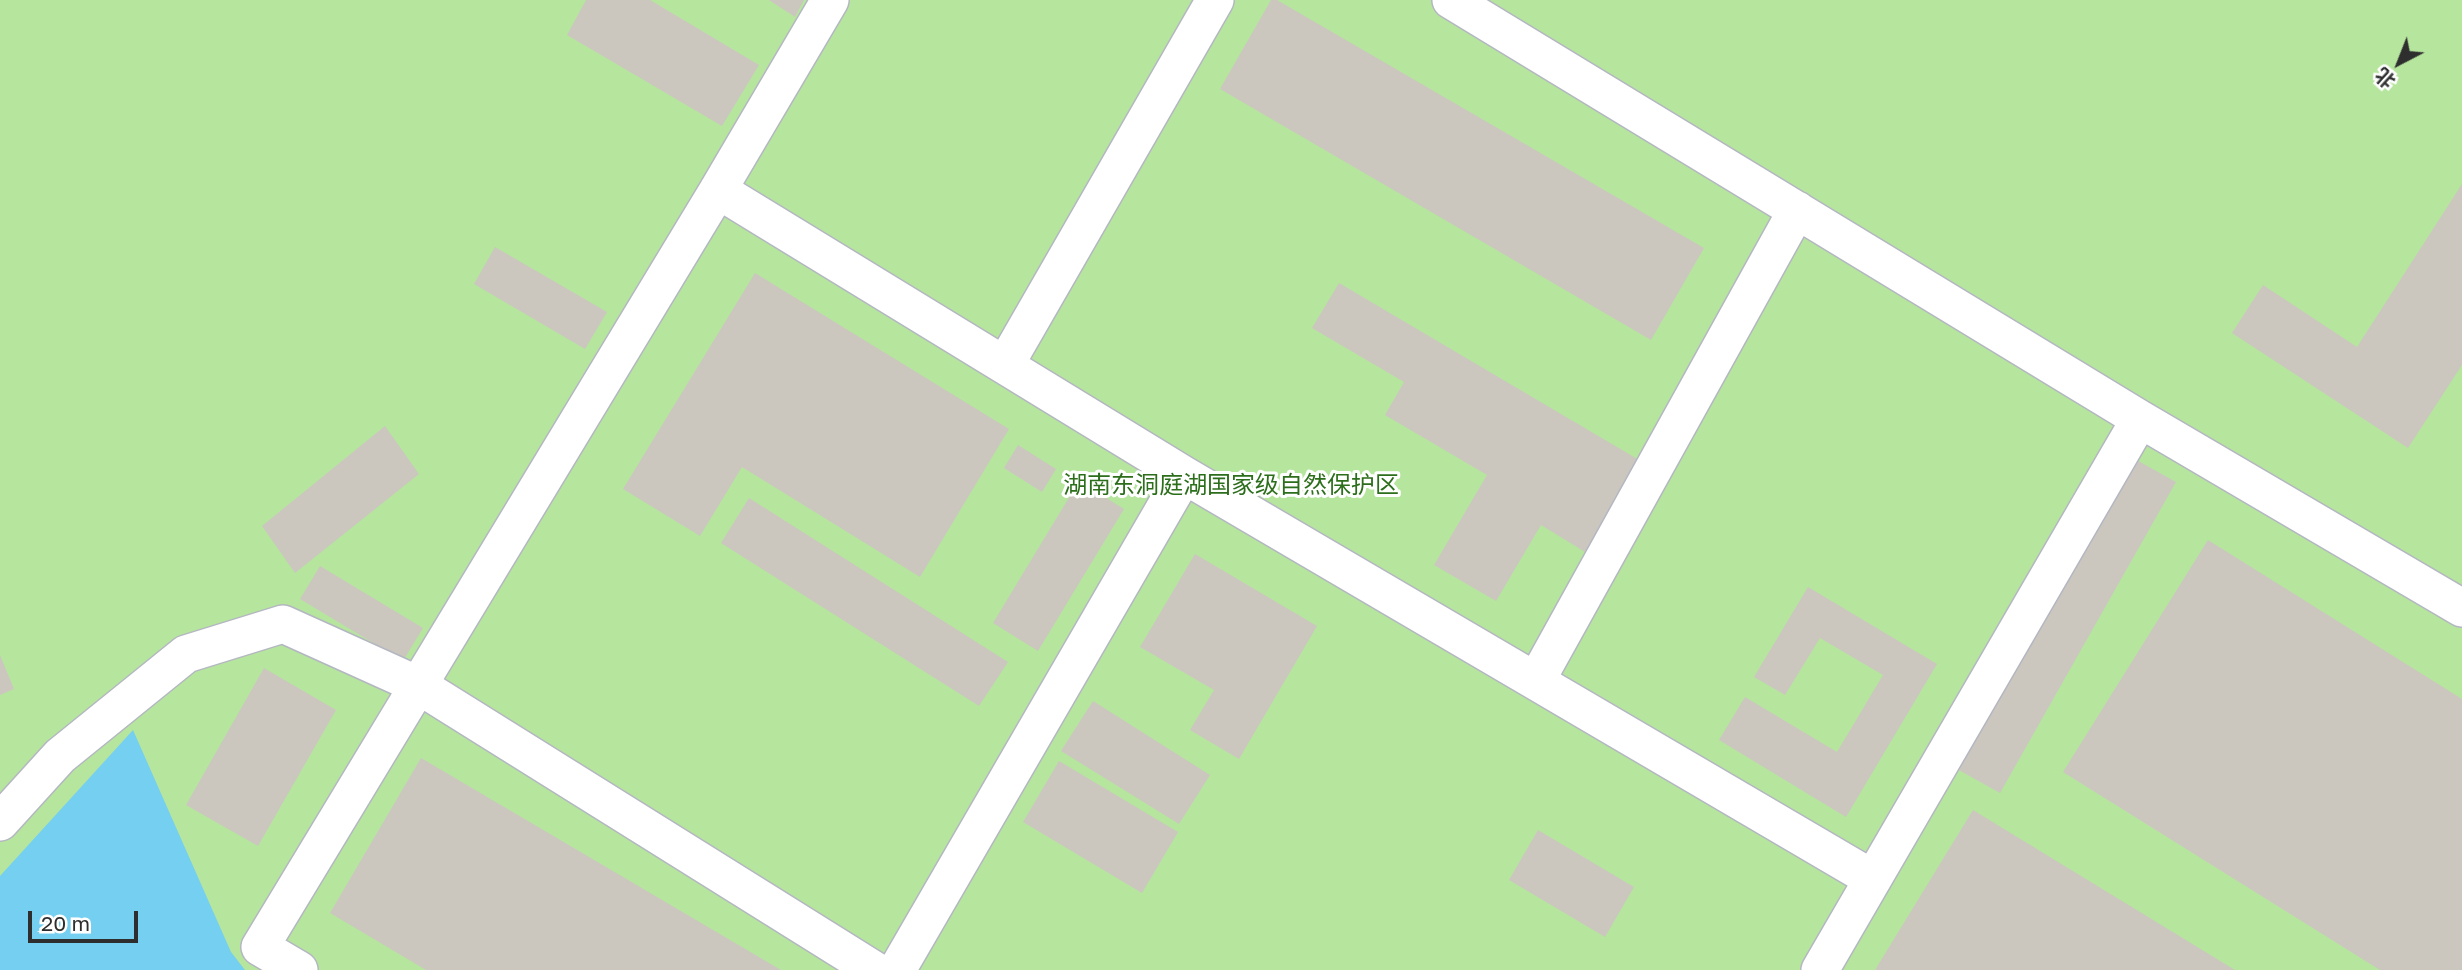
<!DOCTYPE html>
<html>
<head>
<meta charset="utf-8">
<style>
	body { margin:0 }
	#map { position:relative; width:2462px; height:970px; overflow:hidden; background:#efe9e1; font-family:"Golos Text","Noto Sans SC",sans-serif }
	canvas { display:block }
	.north { position:absolute; left:2364px; top:28px; width:70px; height:70px; -webkit-text-stroke:5px #fff; paint-order:stroke; rotate:222deg; font-size:19px; font-weight:700; line-height:28px; text-align:center; color:#2e2e2e }
	.north::after { content:''; display:block; margin:auto; width:24px; height:32px; background:#2e2e2e; clip-path:polygon(50% 0,100% 100%,50% 72%,0 100%) }
	.scale { position:absolute; left:28px; top:911px; width:110px; height:32px; box-sizing:border-box; border:4px solid #2e2e2e; border-top:0; padding-left:9px; font-size:21px; line-height:24px; white-space:nowrap; color:#2e2e2e; -webkit-text-stroke:5px #fff; paint-order:stroke }
</style>
</head>
<body>
<div id="map">
<canvas width="2462" height="970"></canvas>
<div class="north">北</div>
<div class="scale">20 m</div>
</div>
<script>
const ctx = document.querySelector('canvas').getContext('2d');
ctx.lineJoin = 'round';
function fill(path, color) {
  ctx.fillStyle = color;
  ctx.fill(path, 'evenodd');
}
function strokePath(path, color, width, dash) {
  ctx.strokeStyle = color;
  ctx.lineWidth = width;
  ctx.lineCap = dash ? 'butt' : 'round';
  ctx.setLineDash(dash || []);
  ctx.stroke(path);
}
function drawText(font, color, halo, rows, align = 'center') {
  ctx.font = font + ' "Golos Text","Noto Sans SC",sans-serif';
  ctx.lineWidth = 6;
  ctx.setLineDash([]);
  ctx.textBaseline = 'middle';
  ctx.strokeStyle = halo;
  ctx.fillStyle = color;
  for (const [text, x, y, turn = 0] of rows) {
    ctx.save();
    ctx.translate(x, y);
    ctx.rotate((+turn || 0) * Math.PI / 180);
    ctx.textAlign = isNaN(turn) ? turn : align;
    if (halo) ctx.strokeText(text, 0, 0);
    ctx.fillText(text, 0, 0);
    ctx.restore();
  }
}
fill(new Path2D(`
	M0,0H2462V970H0Z`), '#b6e59e');
fill(new Path2D(`
	M133,730L231,952L245,970H0V876Z`), '#75cff0');
fill(new Path2D(`
	M586,0H650L759,65L722,126L567,35Z
	M769,0H804L795,17Z
	M1271,0H1277L1704,248L1651,340L1220,89Z
	M2462,184V365L2408,448L2232,333L2263,285L2357,347Z
	M495,247L607,312L585,349L474,284Z
	M755,273L1009,429L920,577L742,467L700,536L623,489Z
	M1339,283L1639,460L1585,552L1541,525L1496,601L1434,565L1487,475L1385,415L1404,382L1312,328Z
	M385,426L419,474L295,573L262,526Z
	M1018,445L1056,469L1042,492L1004,468Z
	M2133,458L2176,482L2000,793L1957,769Z
	M1079,481L1124,509L1038,651L993,623Z
	M749,498L1008,662L979,706L721,543Z
	M2208,540L2462,699V970H2380L2063,772Z
	M1195,554L1317,626L1239,759L1190,730L1214,690L1140,647Z
	M320,566L423,628L403,661L300,599Z
	M1808,587L1937,664L1846,817L1719,740L1745,697L1837,752L1883,675L1820,638L1785,695L1754,677Z
	M0,655L14,689L0,695Z
	M264,668L336,710L258,846L186,805Z
	M1093,701L1210,775L1179,824L1061,751Z
	M421,758L781,970H426L330,913Z
	M1059,761L1178,832L1142,893L1023,822Z
	M1973,810L2235,970H1875Z
	M1538,830L1634,887L1605,937L1509,880Z`), '#cbc7bf');
const street = new Path2D(`
	M1451,0L2140,419L2462,608
	M718,190L1184,475L1873,879
	M1005,365L1215,0
	M1536,681L1797,210
	M0,822L60,756L186,654L283,624L418,685L874,970
	M299,970L260,947L718,190L830,0
	M897,970L1184,475
	M1820,970L2140,419`);
strokePath(street, '#b4b7c1', 40);
strokePath(street, '#fff', 37);
drawText('24px', '#2c6e1b', '#fff', [
	["湖南东洞庭湖国家级自然保护区",1231,485]
]);
</script>
</body>
</html>
